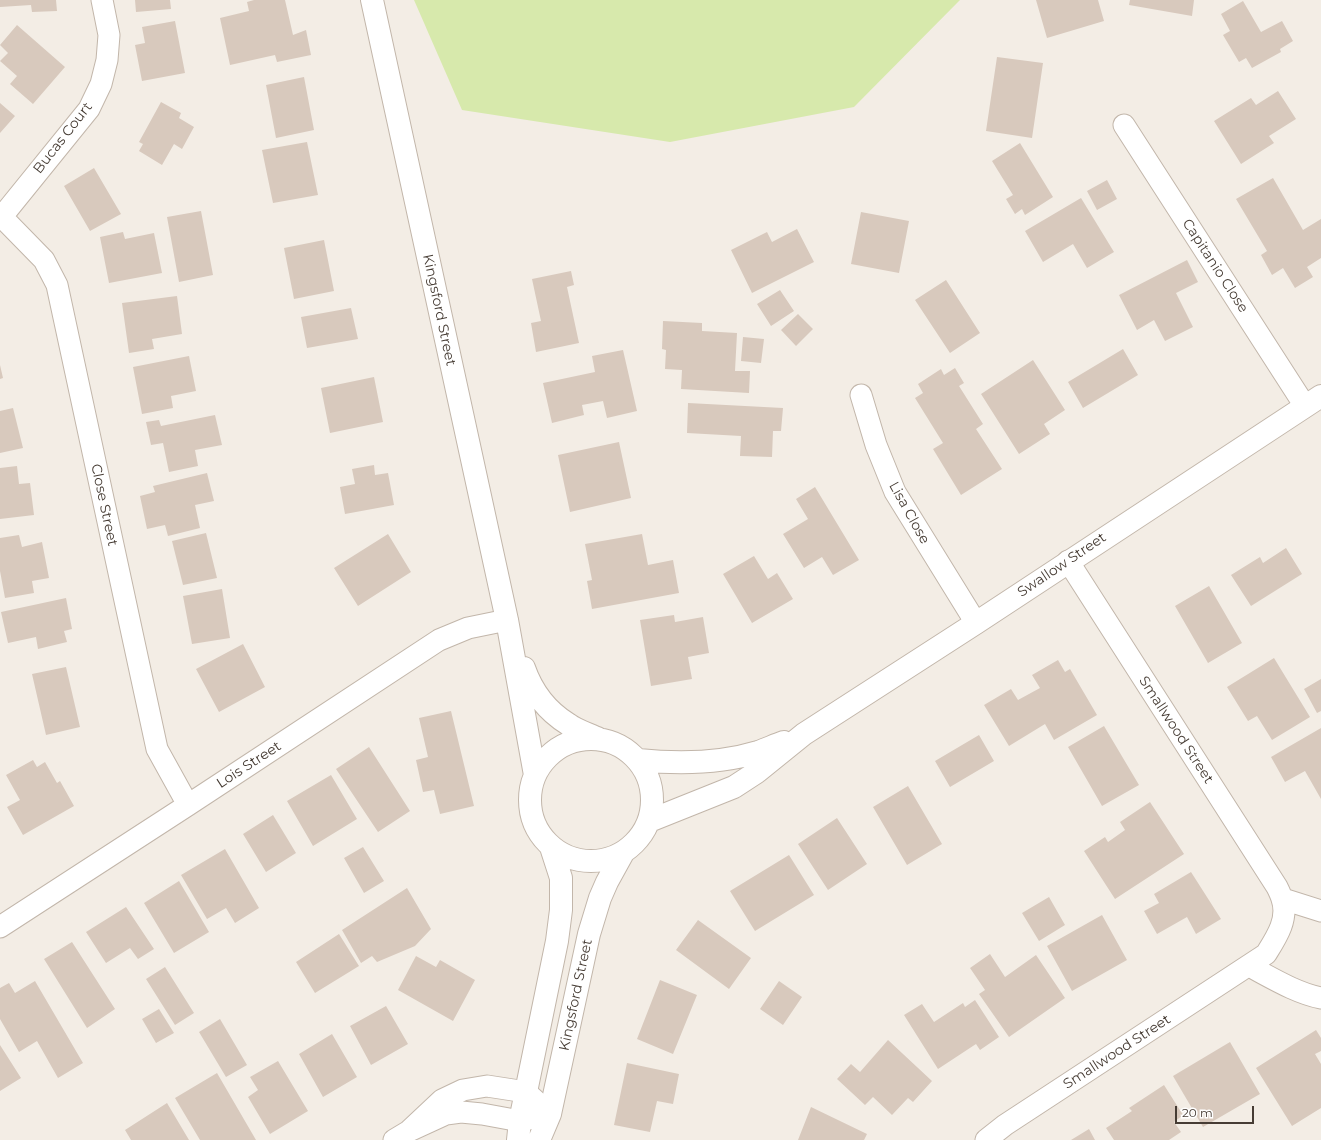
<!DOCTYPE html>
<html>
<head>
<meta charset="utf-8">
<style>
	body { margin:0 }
	#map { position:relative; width:1321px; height:1140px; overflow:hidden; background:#f3ede5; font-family:Montserrat,sans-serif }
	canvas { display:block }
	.scale { position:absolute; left:1175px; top:1106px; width:79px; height:18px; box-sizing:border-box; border:2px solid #463c34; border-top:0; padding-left:5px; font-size:12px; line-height:14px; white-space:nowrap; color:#463c34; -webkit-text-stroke:3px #fff; paint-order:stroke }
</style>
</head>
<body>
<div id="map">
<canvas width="1321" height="1140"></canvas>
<div class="scale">20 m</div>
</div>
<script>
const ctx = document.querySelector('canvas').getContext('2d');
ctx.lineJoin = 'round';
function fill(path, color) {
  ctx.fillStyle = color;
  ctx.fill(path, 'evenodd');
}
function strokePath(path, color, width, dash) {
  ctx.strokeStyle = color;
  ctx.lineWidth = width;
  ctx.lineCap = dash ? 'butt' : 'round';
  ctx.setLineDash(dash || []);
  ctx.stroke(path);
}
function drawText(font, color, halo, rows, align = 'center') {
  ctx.font = font + ' Montserrat,sans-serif';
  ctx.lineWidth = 4;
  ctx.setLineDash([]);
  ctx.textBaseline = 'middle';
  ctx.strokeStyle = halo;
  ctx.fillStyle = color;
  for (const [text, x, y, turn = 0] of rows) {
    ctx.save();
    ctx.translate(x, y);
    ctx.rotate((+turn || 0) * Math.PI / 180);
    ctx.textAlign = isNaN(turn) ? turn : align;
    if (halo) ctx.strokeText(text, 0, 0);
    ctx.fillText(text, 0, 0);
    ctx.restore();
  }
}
fill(new Path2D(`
	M414,0H960L854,107L670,142L462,110Z`), '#d7e9ac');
fill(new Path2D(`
	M0,0H56L57,11L32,12L31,5L0,7Z
	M135,0H170L171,9L136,12Z
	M254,0H285L293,35L306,30L311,55L277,62L275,55L230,65L220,18L249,11L247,2Z
	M1036,0H1098L1104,21L1047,38Z
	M1130,0H1194L1192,16L1129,5Z
	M1243,1L1261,32L1282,21L1293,41L1280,49L1281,52L1252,68L1246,58L1239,62L1223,35L1230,31L1221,14Z
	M175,21L185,73L142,81L135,45L145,43L142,27Z
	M17,25L65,67L33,104L10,84L17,76L0,61L8,53L0,45Z
	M997,57L1043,63L1032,138L986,131Z
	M304,77L314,130L276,138L266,85Z
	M1278,91L1296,119L1269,136L1274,143L1241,164L1214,121L1251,98L1256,105Z
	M161,102L181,113L179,118L194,127L182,149L174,144L162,165L139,151L143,144L139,142Z
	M0,103L15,116L0,133Z
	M307,142L318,195L273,203L262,150Z
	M1020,143L1053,197L1025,215L1022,209L1015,214L1006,199L1013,195L992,161Z
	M94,168L121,214L90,231L64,186Z
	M1273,178L1303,230L1321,219V258L1307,267L1313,277L1295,288L1283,268L1272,275L1261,255L1267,251L1236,199Z
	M1107,180L1117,199L1097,210L1087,191Z
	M1081,198L1114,252L1087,268L1073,244L1043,262L1025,231Z
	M201,211L213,275L179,282L167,217Z
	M861,212L909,221L899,273L851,264Z
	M797,229L814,262L752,293L731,250L767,232L772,242Z
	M123,232L125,239L154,233L162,273L109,283L100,237Z
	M324,240L334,291L294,299L284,248Z
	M1187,260L1198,282L1176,293L1193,327L1165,341L1154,320L1137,330L1119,295Z
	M571,271L574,285L567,287L579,343L536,352L531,323L541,321L532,279Z
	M946,280L980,333L950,353L915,300Z
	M780,290L794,311L771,326L757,304Z
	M177,296L182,334L152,339L154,349L129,353L122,303Z
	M351,308L358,339L307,348L301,317Z
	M798,314L813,329L796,346L781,330Z
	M663,321L702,323V331L737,333L735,371H750L749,393L681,389L682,370L665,369L666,350L662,349Z
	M743,337L764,339L761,363L741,361Z
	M1123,349L1138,375L1083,408L1068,382Z
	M623,350L637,411L607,418L603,401L582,405L584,415L552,423L543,383L595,372L592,356Z
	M189,356L196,391L171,396L173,408L142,414L133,367Z
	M1033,360L1065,410L1044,424L1050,434L1019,454L981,394Z
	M0,365L3,378L0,379Z
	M955,368L964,383L959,386L983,424L976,429L1002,469L961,495L933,449L943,443L915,398L923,393L918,384L941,369L944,375Z
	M374,377L383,422L330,433L321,388Z
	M688,403L783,408L781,431H773L772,457L740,456L741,436L687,433Z
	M13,408L23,448L0,453V411Z
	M215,415L222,445L195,450L198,466L169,472L163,443L151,445L146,422L159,420L161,426Z
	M619,442L631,498L570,512L558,455Z
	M374,465L375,475L388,473L394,505L345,514L340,487L355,484L352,469Z
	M17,466L19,484L30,483L34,515L0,519V468Z
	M207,473L214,501L195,505L200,528L168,536L165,525L147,529L140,496L155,492L153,486Z
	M815,487L859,560L833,575L822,557L804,568L783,534L808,519L796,499Z
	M206,533L217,578L183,585L172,541Z
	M388,534L411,572L358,606L334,568Z
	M642,534L648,565L673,560L679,593L592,609L587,581L592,580L585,544Z
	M19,535L22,547L42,542L49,578L32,581L34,593L5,598L0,571V538Z
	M1286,548L1302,574L1251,606L1231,575L1260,557L1263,563Z
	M754,556L768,579L777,573L793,599L752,623L723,574Z
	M1209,586L1242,643L1208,663L1175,606Z
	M222,589L230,638L192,644L183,596Z
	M66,598L72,629L64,631L67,642L38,649L36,637L8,643L1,612Z
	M674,615L675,622L703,617L709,653L688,657L692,679L651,686L640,620Z
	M243,644L265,687L219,712L196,669Z
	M1274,658L1310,717L1272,740L1257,716L1248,721L1227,687Z
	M1058,660L1065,672L1070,669L1097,715L1054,740L1045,724L1009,746L984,705L1011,689L1018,700L1040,688L1032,675Z
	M66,667L80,727L46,735L32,674Z
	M1321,679V711L1317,713L1304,689Z
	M451,711L474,806L440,814L434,790L423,792L416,760L428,757L419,718Z
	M1104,726L1139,785L1102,806L1068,747Z
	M1321,728V799L1305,771L1285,782L1271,757Z
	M979,735L994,761L950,787L935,761Z
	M369,747L410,811L378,832L336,769Z
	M33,760L37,767L45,762L57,783L60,781L74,806L23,835L7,807L20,800L6,775Z
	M331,775L357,819L313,846L287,801Z
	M908,786L942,844L907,865L873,807Z
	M1150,802L1184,854L1115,899L1084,851L1105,837L1108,842L1125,830L1120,822Z
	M273,815L296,853L266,872L243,834Z
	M837,818L867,864L828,890L798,844Z
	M363,847L384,881L364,893L344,858Z
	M225,849L259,908L235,923L226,908L207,919L181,875Z
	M789,855L814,895L755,931L730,891Z
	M1191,872L1221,919L1196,934L1187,917L1157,934L1144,911L1159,903L1154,894Z
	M179,881L209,932L174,953L144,903Z
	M407,888L431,929L415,946L377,962L372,956L361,963L342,930Z
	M1049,897L1065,925L1039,941L1022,913Z
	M126,907L154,949L138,959L130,948L106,963L86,932Z
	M1102,915L1127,960L1072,991L1047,946Z
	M698,920L751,958L729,989L676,950Z
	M339,934L359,966L315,993L296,962Z
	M72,942L115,1009L87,1028L44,959Z
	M990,954L1005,977L1036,955L1065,998L1009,1037L979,994L985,990L970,968Z
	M416,956L436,967L440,960L475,980L453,1021L398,990Z
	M165,967L194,1013L175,1025L146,979Z
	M660,980L697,995L673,1054L637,1039Z
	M35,981L83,1063L58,1078L37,1041L19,1052L0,1019V988L9,983L15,993Z
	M779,981L802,997L783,1025L760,1009Z
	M975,1000L999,1037L980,1050L976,1044L938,1069L904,1015L922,1004L934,1022L963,1003L965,1007Z
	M386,1006L408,1044L371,1065L350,1026Z
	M159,1009L174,1033L156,1043L142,1019Z
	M220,1019L247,1065L226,1077L199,1032Z
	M1316,1030L1321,1038V1051L1315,1054L1321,1064V1108L1292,1126L1256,1068Z
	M332,1034L357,1077L323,1097L299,1054Z
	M888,1040L932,1081L913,1102L908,1098L892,1115L873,1097L865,1105L837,1079L851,1064L860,1072Z
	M1230,1042L1260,1094L1203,1127L1173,1076Z
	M0,1045L21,1078L0,1091Z
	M278,1061L308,1111L270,1134L248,1097L258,1090L250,1077Z
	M627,1063L679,1074L673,1104L657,1101L650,1132L614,1125Z
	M217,1073L256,1140H200L175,1098Z
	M1164,1085L1183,1115L1174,1122L1181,1132L1169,1140H1114L1106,1128L1132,1111L1129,1108Z
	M167,1103L189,1140H131L125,1130Z
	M811,1107L867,1134L864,1140H798Z
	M1089,1129L1095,1140H1071Z`), '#d8c9bd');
const minor = new Path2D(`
	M1124,125L1305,406
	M2,217L44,260L57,285L157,749L188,805
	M0,219L89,109L101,84L107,60L109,35L102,0
	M861,395L876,445L895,492L976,623
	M1283,899L1321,911
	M0,927L188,805L439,640L468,628L507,620
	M1249,966C1272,978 1296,993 1321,998
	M409,1131L442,1100L463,1090L487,1086L526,1092L550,1114
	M394,1140L409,1131L446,1114L461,1112L482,1114L520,1121L550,1114
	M986,1140L1005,1125L1266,954C1276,938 1289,919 1282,899C1281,895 1279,891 1277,887L1068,561`);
const tertiary = new Path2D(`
	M372,0L507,620L535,775
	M524,668C532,691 547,711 568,724C577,731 589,734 599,739
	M530 800a61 61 0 1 1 122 0a61 61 0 1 1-122 0Z
	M638,760C678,764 719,764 758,752C767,749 775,745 784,742
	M649,821L734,787L757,772L804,734L976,623L1321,396
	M518,1140L520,1121L557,941L561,910V878L551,847
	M539,1140L550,1114L589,934L600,898L607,882L623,853`);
strokePath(minor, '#c2b6aa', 23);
strokePath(tertiary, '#c2b6aa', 24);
strokePath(minor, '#fff', 21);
strokePath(tertiary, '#fff', 22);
drawText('14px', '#463c34', '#fff', [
	["Bucas Court",63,138,-52],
	["Capitanio Close",1215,266,57],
	["Kingsford Street",439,310,78],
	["Close Street",104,505,78],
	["Lisa Close",909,513,61],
	["Swallow Street",1062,565,-34],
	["Smallwood Street",1176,730,57],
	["Lois Street",249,765,-33],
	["Kingsford Street",576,995,-78],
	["Smallwood Street",1117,1052,-33]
]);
</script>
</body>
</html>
